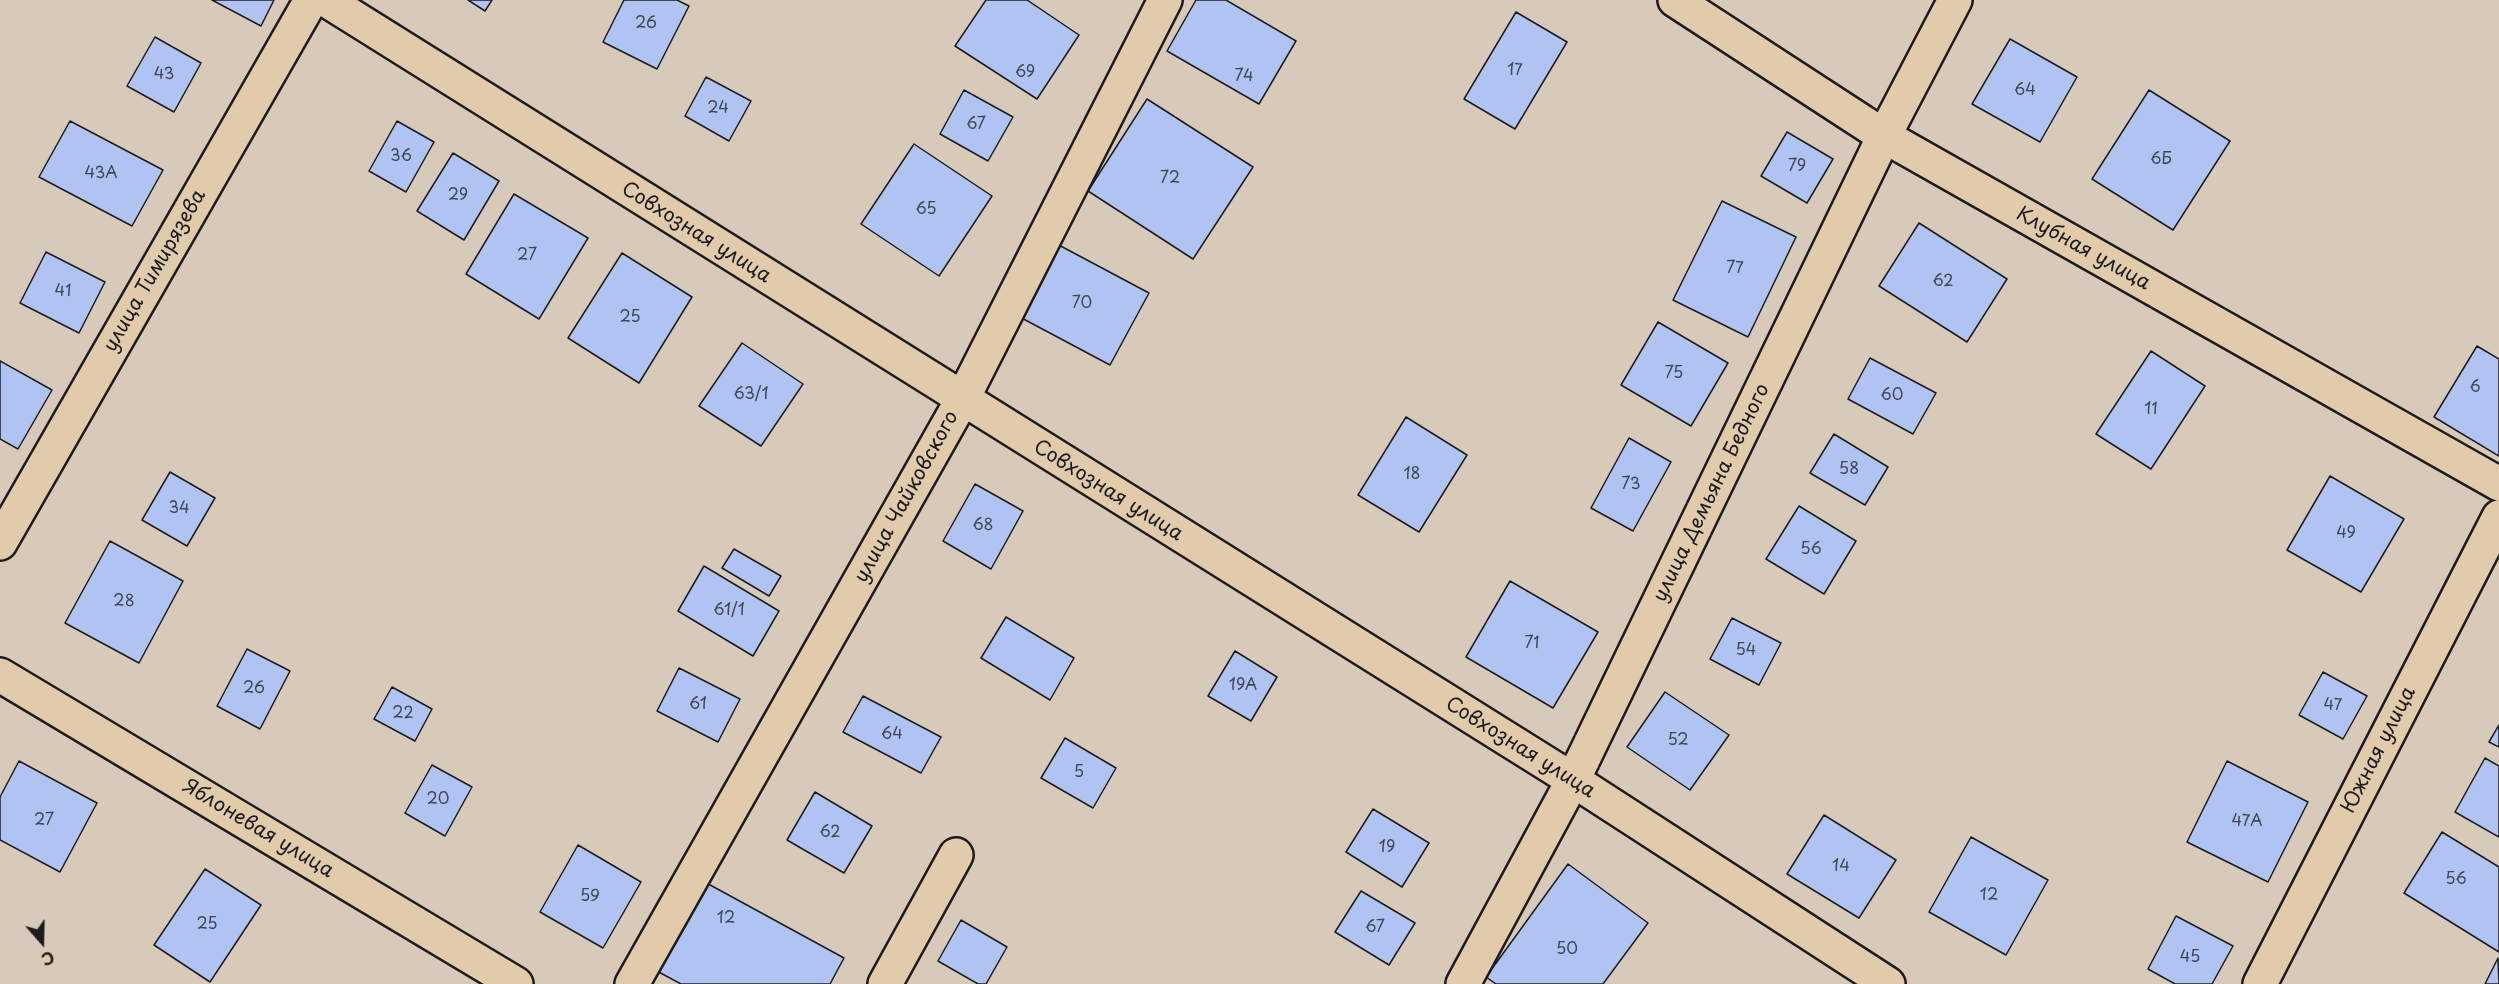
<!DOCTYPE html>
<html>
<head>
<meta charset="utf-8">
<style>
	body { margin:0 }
	#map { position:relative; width:2499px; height:984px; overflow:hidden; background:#d7cab9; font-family:"Playpen Sans",sans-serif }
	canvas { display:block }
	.north { position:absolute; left:12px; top:912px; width:60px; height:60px; -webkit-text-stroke:4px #e1cbab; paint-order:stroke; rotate:160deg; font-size:16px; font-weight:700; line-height:24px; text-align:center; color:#1c1c1c }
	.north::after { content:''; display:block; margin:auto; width:21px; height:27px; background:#1c1c1c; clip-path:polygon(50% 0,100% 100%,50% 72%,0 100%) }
</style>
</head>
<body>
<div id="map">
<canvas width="2499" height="984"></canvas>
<div class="north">С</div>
</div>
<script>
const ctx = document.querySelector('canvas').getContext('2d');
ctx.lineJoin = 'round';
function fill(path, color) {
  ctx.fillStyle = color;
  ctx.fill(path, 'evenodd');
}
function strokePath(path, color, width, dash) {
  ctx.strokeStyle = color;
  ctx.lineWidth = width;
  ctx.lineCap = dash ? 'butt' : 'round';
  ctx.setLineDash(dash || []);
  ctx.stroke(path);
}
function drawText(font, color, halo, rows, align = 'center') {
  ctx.font = font + ' "Playpen Sans",sans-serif';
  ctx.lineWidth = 4.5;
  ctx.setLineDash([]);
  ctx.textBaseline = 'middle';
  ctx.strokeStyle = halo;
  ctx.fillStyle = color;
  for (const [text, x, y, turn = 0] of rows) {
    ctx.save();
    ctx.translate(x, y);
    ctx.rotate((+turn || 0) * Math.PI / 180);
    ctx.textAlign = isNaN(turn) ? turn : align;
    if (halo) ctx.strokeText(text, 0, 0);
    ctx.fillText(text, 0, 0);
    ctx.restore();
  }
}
const building = new Path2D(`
	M212,0H274L261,26Z
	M468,0H492L485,11Z
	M624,0H677L689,6L657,69L603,42Z
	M986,0H1027L1079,35L1037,99L955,46Z
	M1196,0H1226L1296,41L1259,104L1167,51Z
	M1516,12L1567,42L1515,129L1464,99Z
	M155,37L201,63L174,112L127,86Z
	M2010,39L2077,77L2040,142L1972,104Z
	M706,77L751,101L729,141L685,116Z
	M964,90L1013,117L988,161L940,134Z
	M2149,90L2230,141L2173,230L2092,179Z
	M1147,99L1253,167L1193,259L1088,191Z
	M70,121L163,170L132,226L39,177Z
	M397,121L434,142L406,192L369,171Z
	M1787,132L1833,159L1807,203L1761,176Z
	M914,144L992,196L939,276L861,224Z
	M453,153L499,181L464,240L417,211Z
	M514,194L588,238L539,319L466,274Z
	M1722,201L1796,237L1748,337L1673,300Z
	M1919,223L2007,279L1967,342L1879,286Z
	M1055,243L1149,293L1110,365L1016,315Z
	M46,252L105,282L79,333L20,303Z
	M622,253L692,297L639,383L568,338Z
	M1658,322L1728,363L1691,426L1621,385Z
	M742,343L803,384L761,446L699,406Z
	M2477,346L2499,359V456L2434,417Z
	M2151,351L2205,386L2151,469L2096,434Z
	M1870,358L1936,393L1913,434L1848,399Z
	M0,361L52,390L18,449L0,439Z
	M1406,417L1467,455L1419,532L1358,495Z
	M1834,434L1888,467L1865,505L1810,473Z
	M1629,438L1671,462L1633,531L1591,508Z
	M170,472L215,498L187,546L142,520Z
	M2330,476L2404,519L2361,592L2287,550Z
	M975,484L1023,511L991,569L943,541Z
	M1799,506L1856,541L1824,594L1766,559Z
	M110,541L183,581L139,663L65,623Z
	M734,549L781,576L769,596L722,568Z
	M704,566L779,611L753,656L678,611Z
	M1510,581L1598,632L1553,708L1466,657Z
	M1006,617L1074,658L1050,700L981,658Z
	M1732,618L1781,643L1759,685L1710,659Z
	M247,649L290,671L260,729L217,706Z
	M1235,651L1277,677L1251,721L1208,696Z
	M679,668L740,699L718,742L657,711Z
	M2323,672L2367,696L2343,739L2299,715Z
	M392,687L432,709L415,741L374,719Z
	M1665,692L1729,735L1690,790L1627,747Z
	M863,696L941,737L921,773L843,732Z
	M2499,725V747L2489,742Z
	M1065,738L1116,768L1093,808L1041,778Z
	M2485,758L2499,766V837L2455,812Z
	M19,761L97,803L60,872L0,840V797Z
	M2227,761L2308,802L2268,882L2187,842Z
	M432,765L472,787L445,836L405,813Z
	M815,792L872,826L844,873L787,840Z
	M1373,809L1429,843L1402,887L1346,852Z
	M1824,815L1896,860L1859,918L1787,874Z
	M2442,832L2499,867V952L2404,893Z
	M1971,837L2048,880L2006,955L1929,912Z
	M578,845L641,882L603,948L540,912Z
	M1568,864L1648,923L1603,984H1496L1486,977Z
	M205,869L261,905L210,982L154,945Z
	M701,880L844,958L830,984H681L653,969Z
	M1361,891L1415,923L1389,965L1335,932Z
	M2176,916L2233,946L2212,984H2175L2148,969Z
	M961,920L1007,947L986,984H978L938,961Z
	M2498,958L2499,984H2485Z`);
fill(building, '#b0c4f3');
strokePath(building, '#1c1c1c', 1.5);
const minor = new Path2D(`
	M326,0L1573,780L1888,984
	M1675,0L1884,136L2499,484
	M0,543L311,0
	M0,675L516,984
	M632,984L962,400L1165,0
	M885,984L956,855
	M1463,984L1573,780L1884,136L1955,0
	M2260,984L2499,517`);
strokePath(minor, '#1c1c1c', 38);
strokePath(minor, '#e1cbab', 33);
drawText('16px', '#414652', null, [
	["26",646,24],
	["17",1515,71],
	["69",1025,73],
	["43",164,75],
	["74",1244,77],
	["64",2025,91],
	["24",718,109],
	["67",976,125],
	["36",401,157],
	["6Б",2161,160],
	["79",1797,167],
	["43А",101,174],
	["72",1170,179],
	["29",458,196],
	["65",926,210],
	["27",527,256],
	["77",1735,269],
	["62",1943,282],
	["41",63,292],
	["70",1082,304],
	["25",630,318],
	["75",1674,374],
	["6",2475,388],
	["63/1",751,395],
	["60",1892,396],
	["11",2151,410],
	["58",1849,470],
	["18",1412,475],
	["73",1631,485],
	["34",179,509],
	["68",983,526],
	["49",2346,534],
	["56",1811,550],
	["28",124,602],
	["61/1",729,611],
	["71",1532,644],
	["54",1746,651],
	["19А",1243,686],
	["26",254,689],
	["61",698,705],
	["47",2333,706],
	["22",403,714],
	["64",892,735],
	["52",1678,741],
	["5",1079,773],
	["20",438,800],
	["27",44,821],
	["47А",2247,822],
	["62",830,833],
	["19",1387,848],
	["14",1841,867],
	["56",2456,880],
	["12",1989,896],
	["59",590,897],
	["12",726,919],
	["25",207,925],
	["67",1375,928],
	["50",1567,950],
	["45",2190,958]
]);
drawText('20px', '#1c1c1c', '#e1cbab', [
	["Совхозная улица",696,233,32],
	["Клубная улица",2083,249,29],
	["улица Тимирязева",155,271,-60],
	["Совхозная улица",1108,491,32],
	["улица Демьяна Бедного",1712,493,-64],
	["улица Чайковского",907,497,-61],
	["Совхозная улица",1520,748,32],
	["Южная улица",2379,750,-63],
	["Яблоневая улица",258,829,31]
]);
</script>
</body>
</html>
